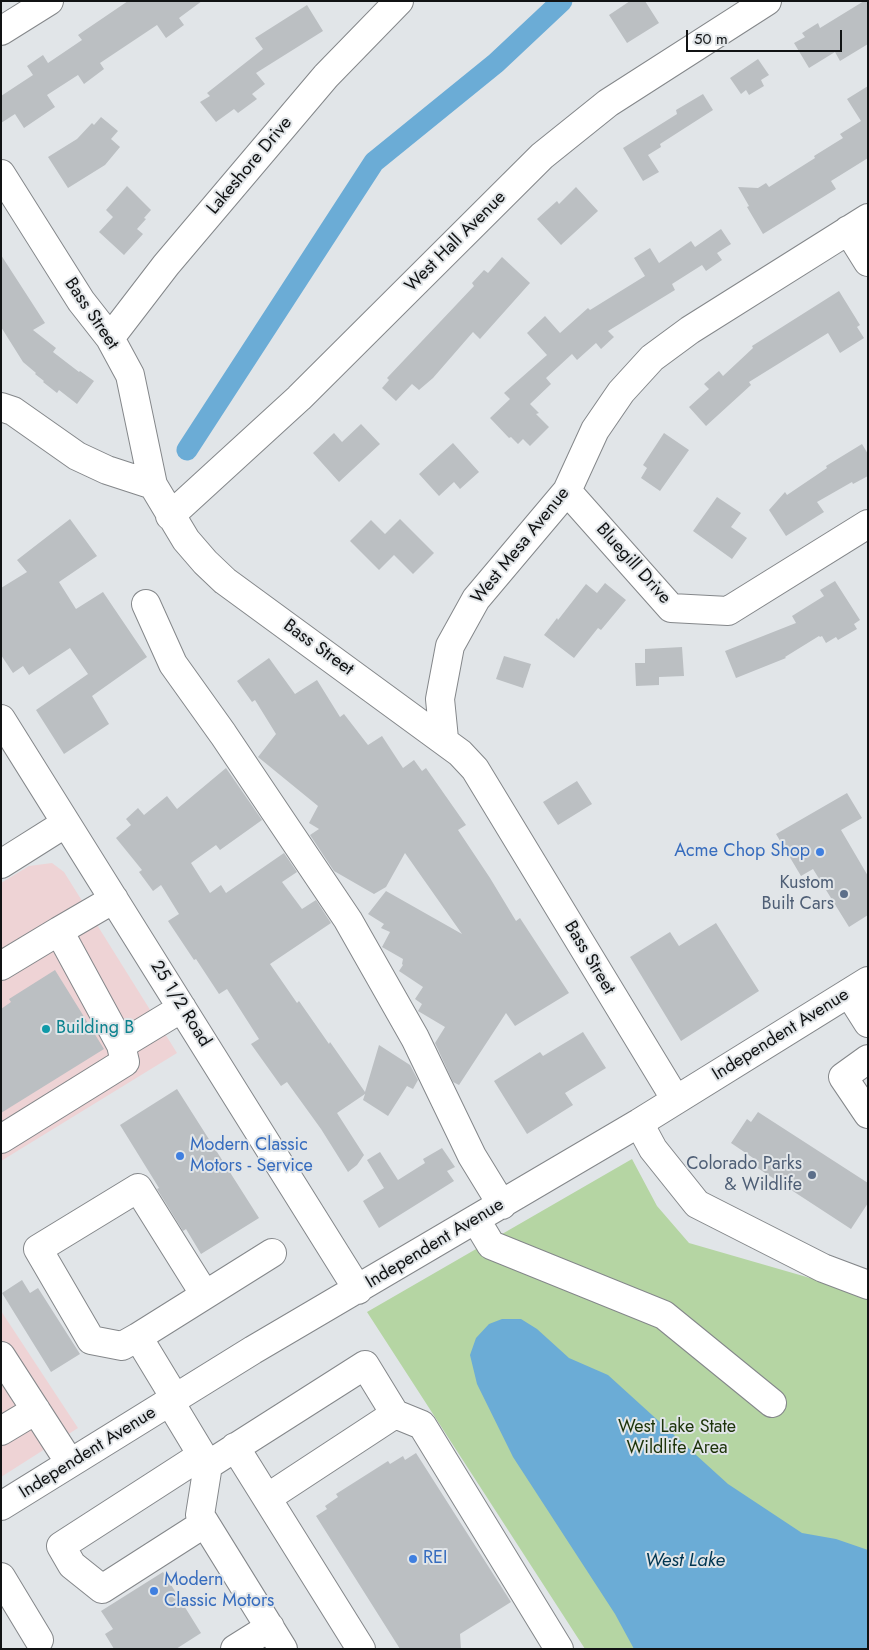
<!DOCTYPE html>
<html>
<head>
<meta charset="utf-8">
<style>
	body { margin:0 }
	#map { position:relative; width:869px; height:1650px; overflow:hidden; background:#e1e5e8; font-family:Jost,sans-serif }
	canvas { display:block }
	.frame { position:absolute; inset:0; border:2px solid #111314; pointer-events:none }
	.scale { position:absolute; left:686px; top:30px; width:156px; height:22px; box-sizing:border-box; border:2px solid #111314; border-top:0; padding-left:6px; font-size:15px; line-height:18px; white-space:nowrap; color:#111314; -webkit-text-stroke:4px #e1e5e8; paint-order:stroke }
</style>
</head>
<body>
<div id="map">
<canvas width="869" height="1650"></canvas>
<div class="frame"></div>
<div class="scale">50 m</div>
</div>
<script>
const ctx = document.querySelector('canvas').getContext('2d');
ctx.lineJoin = 'round';
function fill(path, color) {
  ctx.fillStyle = color;
  ctx.fill(path, 'evenodd');
}
function strokePath(path, color, width, dash) {
  ctx.strokeStyle = color;
  ctx.lineWidth = width;
  ctx.lineCap = dash ? 'butt' : 'round';
  ctx.setLineDash(dash || []);
  ctx.stroke(path);
}
function drawText(font, color, halo, rows, align = 'center') {
  ctx.font = font + ' Jost,sans-serif';
  ctx.lineWidth = 4;
  ctx.setLineDash([]);
  ctx.textBaseline = 'middle';
  ctx.strokeStyle = halo;
  ctx.fillStyle = color;
  for (const [text, x, y, turn = 0] of rows) {
    ctx.save();
    ctx.translate(x, y);
    ctx.rotate((+turn || 0) * Math.PI / 180);
    ctx.textAlign = isNaN(turn) ? turn : align;
    if (halo) ctx.strokeText(text, 0, 0);
    ctx.fillText(text, 0, 0);
    ctx.restore();
  }
}
fill(new Path2D(`
	M52,863L64,872L177,1053L1,1161V883L29,866Z
	M1,1311L78,1428L1,1477Z`), '#eed3d5');
fill(new Path2D(`
	M632,1159L657,1206L689,1243L862,1293L868,1297V1649H585L367,1312Z`), '#b5d5a3');
fill(new Path2D(`
	M502,1319H521L537,1329L569,1358L608,1375L728,1484L802,1533L836,1539L868,1550V1649H634L615,1614L513,1457L477,1384L470,1355L476,1338L489,1324Z`), '#6bacd6');
strokePath(new Path2D(`
	M187,450L374,162L496,63L562,1`), '#6bacd6', 21);
fill(new Path2D(`
	M128,1H202L179,18L184,25L166,38L157,25L100,63L104,69L84,84L78,75L47,95L55,107L24,128L15,114L1,123V96L33,75L27,66L43,55L48,63L82,40L78,35Z
	M630,1H645L659,23L627,43L609,15Z
	M864,1H868V44L840,61L835,52L809,68L794,43L805,37L802,33L818,23L820,28Z
	M307,5L323,31L256,73L265,84L252,94L257,99L238,113L234,109L216,122L200,102L210,96L207,93L263,49L255,38Z
	M758,59L769,75L761,80L764,86L749,95L746,90L741,94L730,78Z
	M868,86V158L831,181L836,189L763,234L747,207L749,206L738,187L758,188L766,183L769,187L815,158L814,156L843,138L840,134L861,121L847,99Z
	M703,94L713,110L660,144L661,147L648,155L659,172L643,181L623,148L677,114L676,110Z
	M101,117L118,131L111,139L120,147L105,165L68,188L48,157L77,139L92,123L94,125Z
	M127,186L151,210L144,218L146,219L137,229L143,234L124,255L99,232L113,217L106,210Z
	M576,187L598,211L561,245L537,219L557,201L559,204Z
	M721,229L731,244L717,253L722,260L706,271L702,265L672,284L675,290L608,331L614,337L601,349L596,343L577,360L572,354L546,378L551,384L530,404L539,413L536,414L549,427L530,446L523,439L518,444L511,437L509,438L490,418L510,399L504,393L547,355L527,333L545,316L560,333L588,308L590,310L645,276L634,258L650,248L659,263L691,241L695,247Z
	M1,255L45,323L33,330L56,348L53,352L79,372L80,371L94,381L77,404L59,390L57,393L43,382L44,381L35,374L36,373L23,362L1,327Z
	M502,257L530,283L480,339L473,332L433,378L419,390L412,384L396,401L382,388L389,380L387,378L474,286L472,283L484,270L488,273Z
	M839,291L860,325L857,327L864,338L840,353L828,333L749,382L751,385L706,426L689,407L709,389L704,384L719,371L723,376L753,348L752,346Z
	M361,424L380,444L339,482L313,453L334,433L342,442Z
	M664,433L689,450L660,491L641,478L647,468L643,465Z
	M453,443L479,472L460,489L454,482L439,496L419,474Z
	M862,444L868,454V476L853,484L852,482L817,502L824,512L786,536L769,510L785,492L787,495L827,468L826,466Z
	M717,497L741,513L731,527L747,538L732,559L693,531Z
	M70,519L97,556L59,582L76,609L103,592L147,657L92,696L109,724L64,754L36,710L88,674L70,648L29,675L23,666L13,673L1,655V588L27,572L17,560Z
	M400,519L434,553L413,574L394,555L379,570L350,541L371,520L385,534Z
	M835,581L860,620L854,624L857,629L838,640L836,637L826,643L822,636L820,637L819,636L785,657L786,658L736,678L725,651L796,623L792,616L824,596L820,590Z
	M605,583L626,600L601,630L598,628L574,658L544,635L557,618L558,620L586,584L597,593Z
	M682,647L684,676L659,677V685L636,686L635,663H645V649Z
	M504,656L531,664L523,688L496,679Z
	M269,658L295,694L317,680L340,717L344,714L368,745L382,736L403,768L414,760L422,771L426,768L466,825L458,830L490,878L516,921L520,918L569,993L515,1026L506,1013L459,1085L453,1082L435,1043L445,1027L418,1011L422,1004L415,999L423,987L399,971L403,965L402,964L403,959L382,947L390,932L381,928L384,924L368,914L386,891L462,934L405,853L386,887L374,894L334,871L310,835L319,829L309,823L318,806L258,757L276,734L255,700L252,702L237,681Z
	M226,768L262,820L220,850L216,845L191,863L210,893L221,885L226,893L284,853L297,872L282,882L302,909L316,900L331,923L270,964L297,1003L299,1001L329,1044L330,1042L365,1092L379,1045L410,1065L418,1080L413,1089L407,1086L388,1116L363,1100L365,1094L337,1113L364,1155L357,1165L348,1172L321,1129L287,1082L281,1086L251,1044L259,1039L227,989L219,994L196,959L194,960L168,921L179,914L161,885L153,891L139,872L142,870L116,838L131,825L126,819L138,808L144,815L167,796L177,809Z
	M577,781L592,804L558,825L543,802Z
	M847,793L862,818L841,830L868,876V915L849,927L813,869L801,876L776,834Z
	M716,923L759,991L681,1041L630,957L670,932L679,946Z
	M55,970L104,1049L1,1113V1009L11,1002L9,999Z
	M583,1032L606,1068L565,1093L573,1105L527,1134L494,1081L540,1052L543,1056Z
	M177,1089L259,1218L201,1254L186,1229L183,1231L157,1189L159,1188L120,1125Z
	M758,1112L868,1183V1203L851,1229L756,1167L759,1162L731,1143L747,1119L751,1122Z
	M442,1148L455,1167L447,1171L454,1181L379,1228L363,1201L384,1188L367,1160L380,1152L398,1180L425,1163L423,1159Z
	M22,1280L30,1293L38,1288L80,1354L51,1372L2,1293Z
	M416,1453L511,1602L460,1634L461,1649H400L316,1516L327,1509L325,1506L338,1497L336,1494L388,1461L390,1464L403,1456L405,1460Z
	M163,1572L201,1633L176,1649H114L105,1634L113,1629L101,1611Z`), '#bbbfc2');
const minor = new Path2D(`
	M1,31L49,1
	M1,174L81,301L110,338L130,375L153,485L186,540L205,562L225,581L460,753L475,769L676,1100
	M848,230L868,262
	M110,338L166,265L326,76L399,1
	M1,407L13,411L77,456L107,470L153,485
	M567,491L671,608L728,611L868,524
	M170,516L299,398L542,156L608,103L767,1
	M146,604L173,664L223,734L348,920L415,1038L472,1156L502,1205
	M1,719L358,1290
	M444,739L440,699L450,646L476,599L567,491L595,430L621,392L652,358L690,330L868,218
	M1,864L66,823
	M59,931L114,899
	M1,966L59,931L121,1045L125,1062L1,1139
	M849,993L868,1023
	M121,1045L182,1008
	M868,1059L843,1077L868,1114
	M639,1123L653,1149L697,1204L823,1268L868,1285
	M476,1220L491,1245L664,1315L772,1403
	M138,1337L272,1253
	M1,1356L70,1463
	M175,1398L138,1337L122,1346L91,1340L38,1249L138,1188L205,1295
	M170,1402L208,1465L365,1365L395,1414L422,1425L559,1649
	M1,1431L36,1410
	M235,1447L361,1649
	M202,1455L61,1546L72,1565L102,1589L205,1523
	M208,1465L200,1515L283,1649
	M267,1498L395,1414
	M1,1506L253,1350L639,1123L868,981
	M1,1577L39,1640
	M235,1649L270,1627`);
strokePath(minor, '#84878a', 30);
strokePath(minor, '#fff', 28);
for (const [x, y, r, color] of [
	[820,852,5,"#3f7fe0"],
	[844,894,5,"#5c6f8a"],
	[46,1029,5,"#0f9aa8"],
	[180,1156,5,"#3f7fe0"],
	[812,1175,5,"#5c6f8a"],
	[413,1559,5,"#3f7fe0"],
	[154,1591,5,"#3f7fe0"]
]) {
  const dot = new Path2D();
  dot.arc(x, y, r, 0, 2 * Math.PI);
  ctx.fillStyle = color;
  ctx.fill(dot);
  strokePath(dot, '#e1e5e8', 2);
}
drawText('18px', '#111314', '#e1e5e8', [
	["Lakeshore Drive",250,166,-50],
	["West Hall Avenue",456,242,-45],
	["Bass Street",91,314,56],
	["West Mesa Avenue",521,546,-51],
	["Bluegill Drive",633,564,48],
	["Bass Street",318,648,36],
	["Bass Street",589,958,59],
	["25 1/2 Road",180,1004,58],
	["Independent Avenue",781,1035,-32],
	["Independent Avenue",435,1244,-31],
	["Independent Avenue",88,1453,-32]
]);
drawText('18px', '#366cbe', '#e1e5e8', [
	["Acme Chop Shop",810,852,"right"],
	["Modern Classic",190,1146],
	["Motors - Service",190,1167],
	["REI",423,1559],
	["Modern",164,1581],
	["Classic Motors",164,1602]
], 'left');
drawText('18px', '#4e5e75', '#e1e5e8', [
	["Kustom",834,884],
	["Built Cars",834,905],
	["Colorado Parks",802,1165],
	["& Wildlife",802,1186]
], 'right');
drawText('18px', '#0d838f', '#e1e5e8', [
	["Building B",56,1029]
], 'left');
drawText('18px', '#1c3309', '#e1e5e8', [
	["West Lake State",677,1428],
	["Wildlife Area",677,1449]
]);
drawText('italic 19px', '#003652', '#e1e5e8', [
	["West Lake",685,1561]
]);
</script>
</body>
</html>
